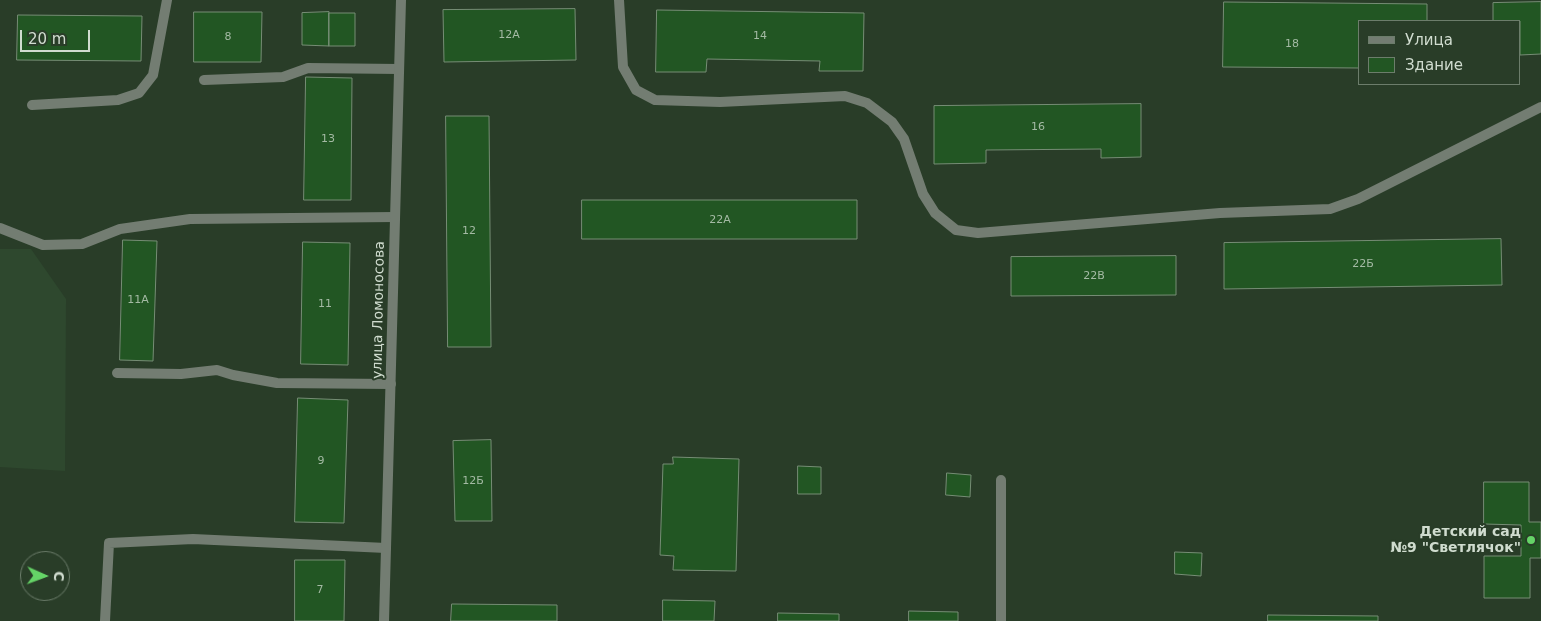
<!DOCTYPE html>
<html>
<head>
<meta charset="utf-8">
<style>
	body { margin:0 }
	#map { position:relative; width:1541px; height:621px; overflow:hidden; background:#293d28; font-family:"DejaVu Sans",sans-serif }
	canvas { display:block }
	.legend { position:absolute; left:1358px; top:20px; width:162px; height:65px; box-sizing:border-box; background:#293d28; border:1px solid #6c7d6b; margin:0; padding:6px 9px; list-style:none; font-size:15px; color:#d0dccf }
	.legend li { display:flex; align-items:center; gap:10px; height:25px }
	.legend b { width:25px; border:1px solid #6c7d6b }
	.north { position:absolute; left:20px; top:551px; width:50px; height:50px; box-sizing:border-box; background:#293d28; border:1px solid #6c7d6b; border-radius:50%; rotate:92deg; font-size:14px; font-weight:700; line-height:20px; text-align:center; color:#d0dccf }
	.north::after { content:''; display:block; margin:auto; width:18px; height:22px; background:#65d467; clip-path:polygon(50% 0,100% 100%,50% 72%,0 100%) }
	.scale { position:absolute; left:20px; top:30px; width:70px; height:22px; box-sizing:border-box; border:2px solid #d0dccf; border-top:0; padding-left:6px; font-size:15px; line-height:18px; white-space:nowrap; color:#d0dccf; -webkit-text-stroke:4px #293d28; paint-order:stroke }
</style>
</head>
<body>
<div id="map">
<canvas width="1541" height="621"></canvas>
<ul class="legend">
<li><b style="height:6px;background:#737d72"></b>Улица</li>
<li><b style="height:14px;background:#225623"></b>Здание</li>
</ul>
<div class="north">С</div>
<div class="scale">20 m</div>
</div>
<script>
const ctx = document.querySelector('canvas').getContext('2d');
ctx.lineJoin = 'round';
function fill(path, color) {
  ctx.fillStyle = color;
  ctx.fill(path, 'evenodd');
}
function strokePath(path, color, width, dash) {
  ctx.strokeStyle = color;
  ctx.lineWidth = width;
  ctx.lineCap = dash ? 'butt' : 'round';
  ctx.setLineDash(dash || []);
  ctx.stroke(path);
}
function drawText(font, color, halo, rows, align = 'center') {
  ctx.font = font + ' "DejaVu Sans",sans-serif';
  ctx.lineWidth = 4;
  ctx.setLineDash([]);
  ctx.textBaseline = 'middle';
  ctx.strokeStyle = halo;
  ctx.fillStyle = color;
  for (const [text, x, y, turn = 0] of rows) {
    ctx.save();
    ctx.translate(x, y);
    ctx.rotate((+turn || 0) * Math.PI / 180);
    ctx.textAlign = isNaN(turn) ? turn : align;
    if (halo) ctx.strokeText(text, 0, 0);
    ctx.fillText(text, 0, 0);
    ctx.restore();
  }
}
fill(new Path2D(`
	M0,249H31L66,299L65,471L0,467Z`), '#2e482e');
const building = new Path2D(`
	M1224,2L1427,4V21H1360V68L1223,67Z
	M1541,2V54L1520,55V21H1493V3Z
	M575,9L576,60L444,62L443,10Z
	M657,10L864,13L863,71H819L820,61L707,59L706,72H656Z
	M194,12H262L261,62H194Z
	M329,12V46L302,45V13Z
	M329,13H355V46H329Z
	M18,15L142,16L141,61L17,60Z
	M306,77L352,78L351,200H304Z
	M1141,104V157L1101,158V149L986,150V163L934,164V106Z
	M446,116H489L491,347H448Z
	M582,200H857V239H582Z
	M1501,239L1502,285L1224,289V243Z
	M123,240L157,241L153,361L120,360Z
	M303,242L350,243L348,365L301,364Z
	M1176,256V295L1011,296V257Z
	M298,398L348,400L344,523L295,522Z
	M491,440L492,521H455L453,441Z
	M673,457L739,459L736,571L673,570L674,556L660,555L663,464H673Z
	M798,466L821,467V494H798Z
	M947,473L971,475L970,497L946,495Z
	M1484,482H1529V522H1541V558H1530V598H1484V556H1521V525L1484,524Z
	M1175,552L1202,553L1201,576L1175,574Z
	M295,560H345L344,621H295Z
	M663,600L715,601L714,621H663Z
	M452,604L557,605V621H451Z
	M909,611L958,612V621H909Z
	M778,613L839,614V621H778Z
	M1268,615L1378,616V621H1268Z`);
fill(building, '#225623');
strokePath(building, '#768d75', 1);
strokePath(new Path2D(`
	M619,0L623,67L636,90L655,100L720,102L845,96L867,103L892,122L904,139L923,194L935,213L956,230L978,233L1220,213L1330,209L1358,199L1541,107
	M204,80L283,77L308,68L399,69
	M32,105L118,100L139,93L153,75L167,0
	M0,228L43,245L82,244L120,229L190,219L395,217
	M117,373L181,374L217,370L233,375L277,383L391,384
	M1001,480V621
	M105,621L109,543L193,539L386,548`), '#737d72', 10);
strokePath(new Path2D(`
	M384,621L401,0`), '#737d72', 10);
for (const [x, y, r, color] of [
	[1531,540,5,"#65d467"]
]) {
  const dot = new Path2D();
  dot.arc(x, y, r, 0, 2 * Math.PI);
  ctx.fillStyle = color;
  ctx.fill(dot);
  strokePath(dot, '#293d28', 2);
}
drawText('11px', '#a4baa4', null, [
	["12А",509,35],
	["14",760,36],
	["8",228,37],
	["18",1292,44],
	["16",1038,127],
	["13",328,139],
	["22А",720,220],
	["12",469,231],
	["22Б",1363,264],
	["22В",1094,276],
	["11А",138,300],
	["11",325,304],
	["9",321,461],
	["12Б",473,481],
	["7",320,590]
]);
drawText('14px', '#d0dccf', '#293d28', [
	["улица Ломоносова",379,310,-89]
]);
drawText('bold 14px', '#d0dccf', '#293d28', [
	["Детский сад",1521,532],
	["№9 \"Светлячок\"",1521,548]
], 'right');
</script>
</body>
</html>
